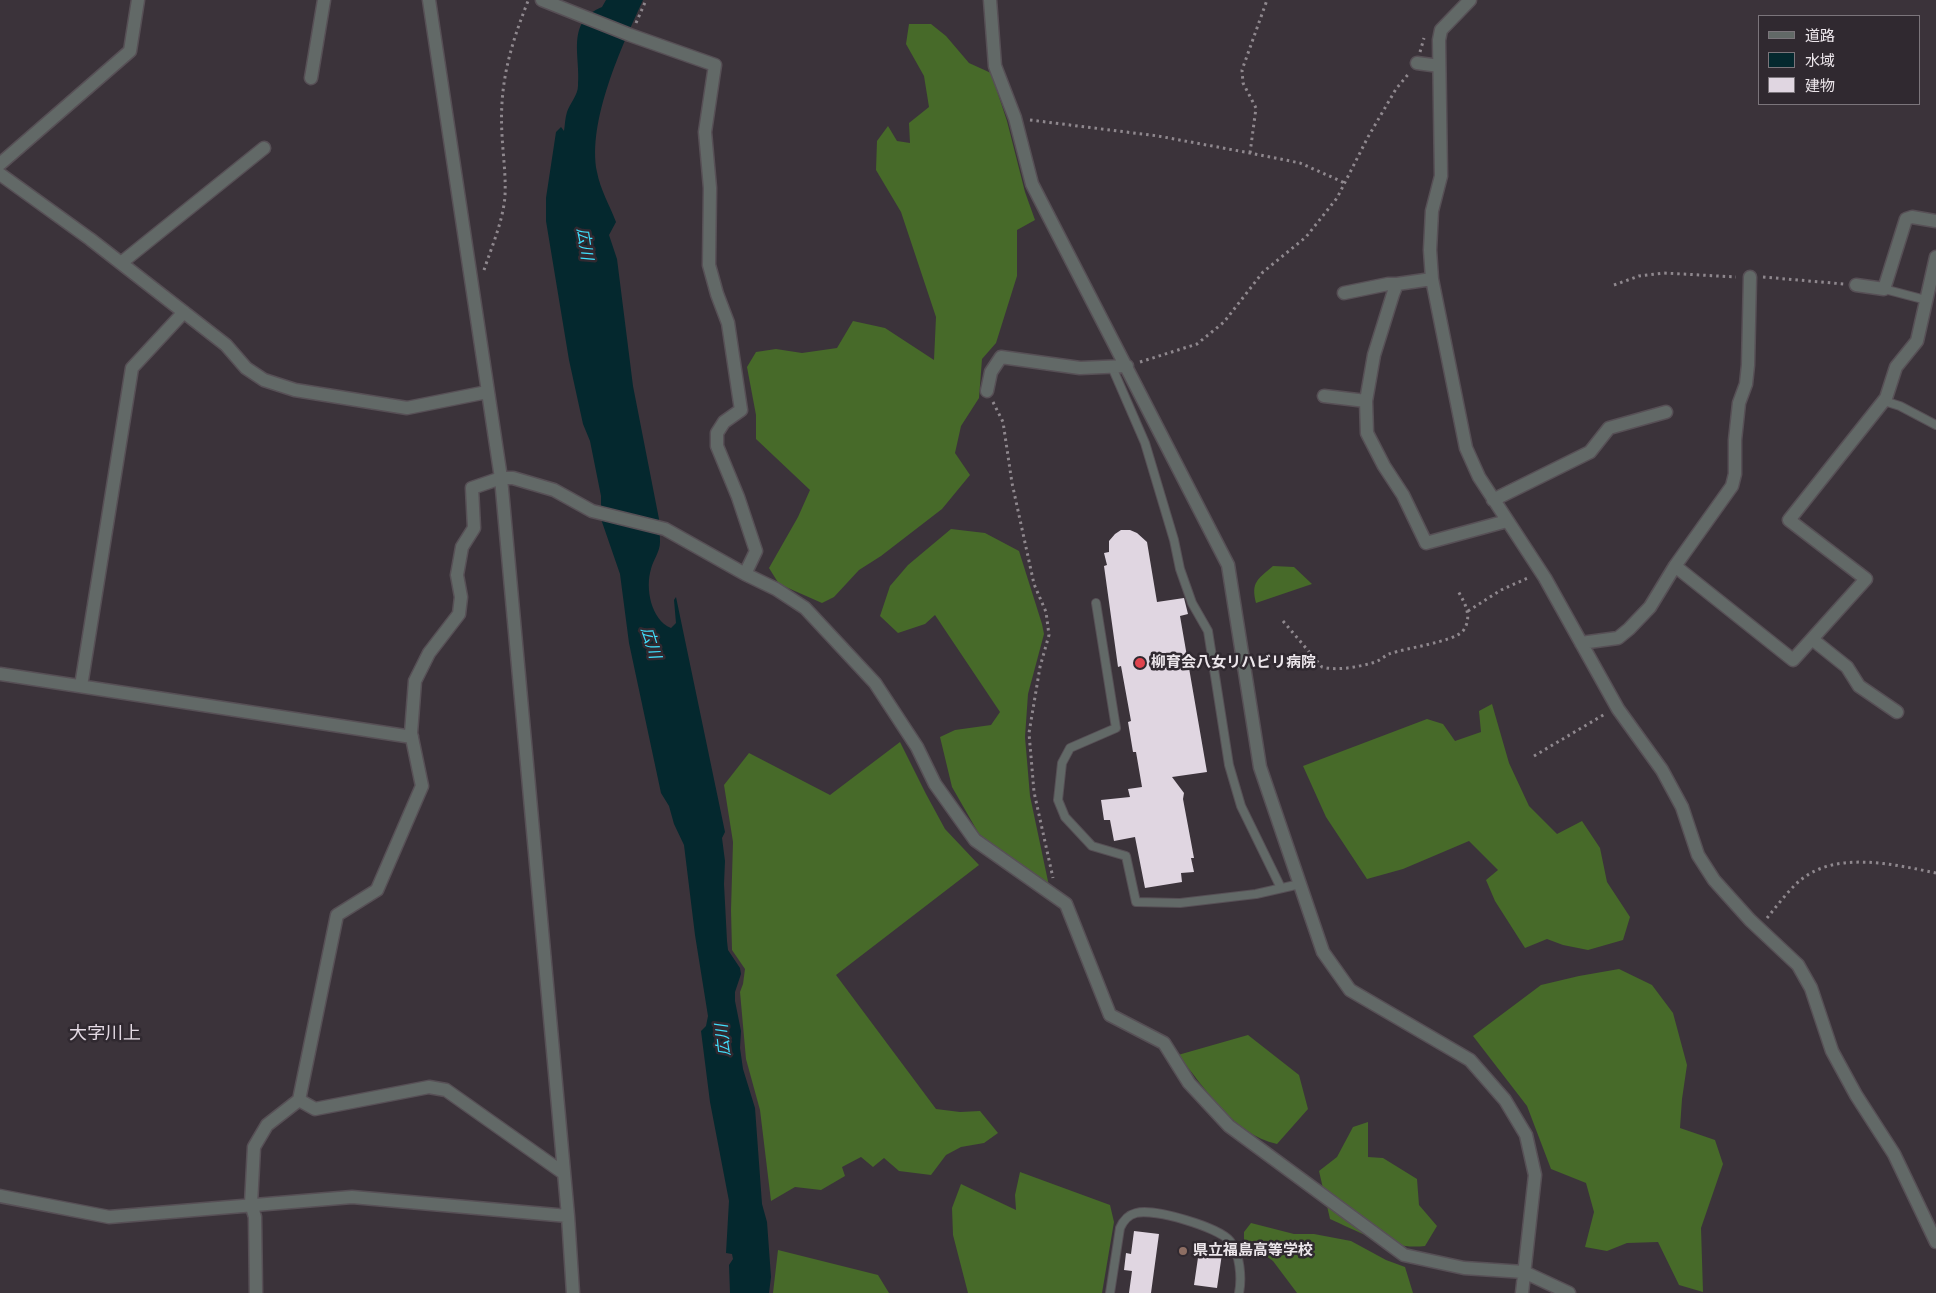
<!DOCTYPE html>
<html>
<head>
<meta charset="utf-8">
<style>
	body { margin:0 }
	#map { position:relative; width:1936px; height:1293px; overflow:hidden; background:#3b333a; font-family:Signika,"Noto Sans JP",sans-serif }
	canvas { display:block }
	.legend { position:absolute; left:1758px; top:15px; width:162px; height:90px; box-sizing:border-box; background:#302930; border:1px solid #7b757b; margin:0; padding:6px 9px; list-style:none; font-size:15px; color:#ece6eb }
	.legend li { display:flex; align-items:center; gap:10px; height:25px }
	.legend b { width:25px; border:1px solid #7b757b }
</style>
</head>
<body>
<div id="map">
<canvas width="1936" height="1293"></canvas>
<ul class="legend">
<li><b style="height:6px;background:#626967"></b>道路</li>
<li><b style="height:14px;background:#04282e"></b>水域</li>
<li><b style="height:14px;background:#e0d6e1"></b>建物</li>
</ul>
</div>
<script>
const ctx = document.querySelector('canvas').getContext('2d');
ctx.lineJoin = 'round';
function fill(path, color) {
  ctx.fillStyle = color;
  ctx.fill(path, 'evenodd');
}
function strokePath(path, color, width, dash) {
  ctx.strokeStyle = color;
  ctx.lineWidth = width;
  ctx.lineCap = dash ? 'butt' : 'round';
  ctx.setLineDash(dash || []);
  ctx.stroke(path);
}
function drawText(font, color, halo, rows, align = 'center') {
  ctx.font = font + ' Signika,"Noto Sans JP",sans-serif';
  ctx.lineWidth = 5;
  ctx.setLineDash([]);
  ctx.textBaseline = 'middle';
  ctx.strokeStyle = halo;
  ctx.fillStyle = color;
  for (const [text, x, y, turn = 0] of rows) {
    ctx.save();
    ctx.translate(x, y);
    ctx.rotate((+turn || 0) * Math.PI / 180);
    ctx.textAlign = isNaN(turn) ? turn : align;
    if (halo) ctx.strokeText(text, 0, 0);
    ctx.fillText(text, 0, 0);
    ctx.restore();
  }
}
fill(new Path2D(`
	M909,24H931L946,36L969,63L991,73L1007,121L1025,192L1035,220L1017,230V276L996,343L982,359L979,398L961,426L955,453L970,475L942,509L881,556L859,570L834,597L822,603L779,584L769,568L798,517L810,490L756,439V415L747,367L756,352L776,349L802,353L837,348L853,321L885,328L934,360L936,317L901,212L876,170L877,141L888,126L897,141L910,143L909,123L929,107L924,76L906,44Z
	M951,529L985,533L1019,551L1042,624L1044,634L1028,694L1025,737L1030,796L1049,886L1017,865L979,834L952,787L940,737L955,730L991,725L1000,712L935,615L925,624L898,633L880,616L890,586L908,565Z
	M1273,566L1294,567L1312,584L1256,603C1251,582 1257,580 1273,566Z
	M1492,704L1509,763L1529,806L1557,834L1582,821L1600,848L1607,882L1630,917L1623,940L1588,950L1563,945L1547,939L1525,948L1495,901L1486,880L1498,870L1469,841L1403,869L1367,879L1326,817L1303,766L1427,719L1443,724L1455,741L1481,732L1479,711Z
	M900,742L926,794L945,829L979,865L836,975L936,1109L960,1112L980,1111L998,1133L984,1143L961,1147L946,1155L931,1175L899,1171L884,1158L873,1167L861,1157L842,1167L845,1176L821,1190L795,1187L771,1201L760,1110L746,1059L740,992L743,984L745,969L732,950L731,910L733,842L724,785L749,753L830,795Z
	M1619,969L1652,985L1673,1013L1687,1065L1682,1099L1680,1128L1715,1140L1723,1164L1701,1228L1703,1292L1679,1285L1658,1242L1627,1243L1607,1251L1585,1247L1594,1212L1586,1183L1551,1169L1527,1106L1473,1036L1541,985L1579,976Z
	M1248,1035L1299,1075L1308,1109L1277,1144C1233,1134 1205,1088 1178,1055Z
	M1368,1122V1157L1383,1158L1417,1179L1419,1205L1437,1226L1425,1246C1391,1250 1359,1232 1330,1219L1319,1171L1337,1157L1353,1127Z
	M1020,1172L1110,1205L1114,1222L1102,1293H968L953,1235L952,1208L961,1184L1016,1210L1015,1195Z
	M1251,1223L1294,1234H1314L1351,1241L1386,1260L1405,1267L1413,1293H1297L1273,1261L1244,1240V1232Z
	M778,1250L878,1275L889,1293H773Z`), '#476a29');
fill(new Path2D(`
	M606,0H643C622,46 587,121 597,172C600,189 610,206 616,222L609,235L617,259L633,386L659,519C659,527 660,535 660,542C660,552 653,560 651,569C645,588 651,620 671,628L676,623L674,600L676,597L725,832L722,838L725,861L724,884L727,941L728,950L740,968L741,974L735,992V1001L741,1031L740,1048L743,1069L755,1108L762,1204L767,1222L771,1277L769,1293H730L729,1265L733,1259L732,1254L726,1253L729,1201L710,1102L701,1031L706,1026L708,1016L695,935L684,845L674,824L669,806L661,793L629,643L620,574L601,519V496L590,441L583,424L569,360L546,221V198L556,132L561,127L564,131C565,125 565,118 567,112C570,103 578,95 578,86C581,56 565,22 602,7Z`), '#04282e');
fill(new Path2D(`
	M1121,530H1130L1137,533L1147,542L1157,602L1184,598L1188,614L1180,616L1207,772L1172,777L1184,793L1183,799L1194,858H1191L1194,872L1181,873L1182,882L1145,888L1135,837L1114,841L1110,820H1104L1101,800L1130,797L1128,789L1142,787L1136,752H1133L1128,722L1131,721L1121,666L1118,667L1104,566L1107,565L1104,553L1109,552V541L1115,534Z
	M1134,1231L1159,1234L1151,1293H1129L1132,1271L1124,1270L1126,1253L1131,1254Z
	M1200,1244L1223,1247L1217,1288L1194,1285Z`), '#e0d6e1');
const lane = new Path2D(`
	M1884,289L1926,300
	M1112,367L1145,443L1174,540L1180,569L1192,603L1208,631L1229,765L1241,806L1281,888
	M1884,401L1900,406L1936,425
	M1096,603L1116,728L1070,748L1062,763L1058,800L1065,817L1092,846L1126,856L1136,902L1180,903L1256,894L1300,884
	M1110,1293L1120,1228C1123,1221 1128,1215 1136,1213C1154,1208 1218,1227 1230,1241C1240,1253 1242,1278 1239,1293`);
const street = new Path2D(`
	M429,0L501,478L568,1216L573,1293
	M542,0L630,35L715,65L705,132L710,188L709,265L717,294L728,323L741,410L724,422L717,433V446L738,497L756,551L745,574
	M990,0L995,66L1015,118L1032,184L1228,565L1260,767L1323,952L1350,990L1470,1060L1505,1100L1526,1135L1535,1175L1522,1293
	M1470,0L1441,30L1439,40L1441,176L1432,211L1430,250L1432,279L1466,448L1479,477L1545,578L1618,709L1662,770L1682,807L1698,855L1714,880L1750,920L1798,965L1811,988L1832,1051L1856,1095L1894,1154L1936,1242
	M1417,63L1439,66
	M311,78L324,0
	M0,164L130,51L138,0
	M0,174L90,239L226,345L246,368L264,380L295,390L407,408L487,392
	M121,263L264,148
	M1432,279L1397,284L1393,294L1374,355L1366,401L1367,433L1384,466L1403,495L1426,543L1507,521
	M1856,285L1884,289L1906,219L1912,217L1936,221
	M1344,293L1388,284H1397
	M987,391L991,372L1001,357L1080,368L1127,366
	M1324,396L1366,401
	M1493,500L1590,452L1609,428L1666,412
	M1675,566L1793,660L1866,579L1789,520L1886,398L1896,367L1917,341L1936,257
	M1812,639L1847,667L1859,686L1897,712
	M1581,643L1618,638L1629,629L1650,607L1675,566L1732,486L1735,474V440L1739,403L1746,384L1748,365L1750,277
	M0,674L412,737
	M81,686L132,368L184,312
	M299,1100L315,1109L429,1087L446,1090L562,1172
	M0,1196L109,1217L352,1197L568,1216
	M256,1293L255,1217L251,1204L254,1147L267,1125L299,1100L337,915L377,890L422,786L411,733L415,681L429,653L459,614L461,597L457,575L462,547L474,528L472,488L501,478H513L554,490L592,511L665,529L745,574L776,589L805,608L875,683L917,747L935,784L975,840L1066,904L1110,1015L1164,1043L1189,1083L1229,1126L1404,1255L1464,1268L1524,1272L1569,1293`);
strokePath(lane, '#575056', 10);
strokePath(street, '#575056', 15);
strokePath(new Path2D(`
	M636,23L646,0
	M1420,52L1424,38
	M1030,120L1158,136L1250,153L1300,163L1345,183
	M1250,153L1256,108L1243,83L1242,70L1267,0
	M484,270C492,246 503,221 505,196C506,175 503,155 502,135C499,84 510,47 528,1
	M1763,277L1844,284
	M1614,285L1639,276L1664,273L1736,277
	M1140,362L1197,344L1224,322L1263,272L1306,237L1337,198L1368,137L1396,89L1410,72
	M993,402L1003,422L1012,483L1034,584L1046,612L1049,635L1040,667L1029,733L1034,792L1053,878
	M1468,611L1501,590L1530,577
	M1283,621L1322,667C1338,671 1357,667 1372,663C1378,662 1383,657 1389,654C1405,648 1453,642 1463,631C1473,617 1465,603 1458,591
	M1534,756L1605,714
	M1767,918C1776,907 1785,895 1795,885C1831,849 1892,864 1936,873`), '#8f888e', 3, [2.5, 4]);
strokePath(lane, '#626967', 8);
strokePath(street, '#626967', 12);
for (const [x, y, r, color] of [
	[1140,663,6,"#e0444e"],
	[1183,1251,5,"#8d6e63"]
]) {
  const dot = new Path2D();
  dot.arc(x, y, r, 0, 2 * Math.PI);
  ctx.fillStyle = color;
  ctx.fill(dot);
  strokePath(dot, '#302930', 2);
}
drawText('bold 15px', '#ece6eb', '#302930', [
	["柳育会八女リハビリ病院",1151,663],
	["県立福島高等学校",1193,1251]
], 'left');
drawText('italic 16px', '#41dffc', '#302930', [
	["広川",584,244,81],
	["広川",650,643,73],
	["広川",724,1040,-96]
]);
drawText('18px', '#e4dae4', '#302930', [
	["大字川上",105,1034]
]);
</script>
</body>
</html>
